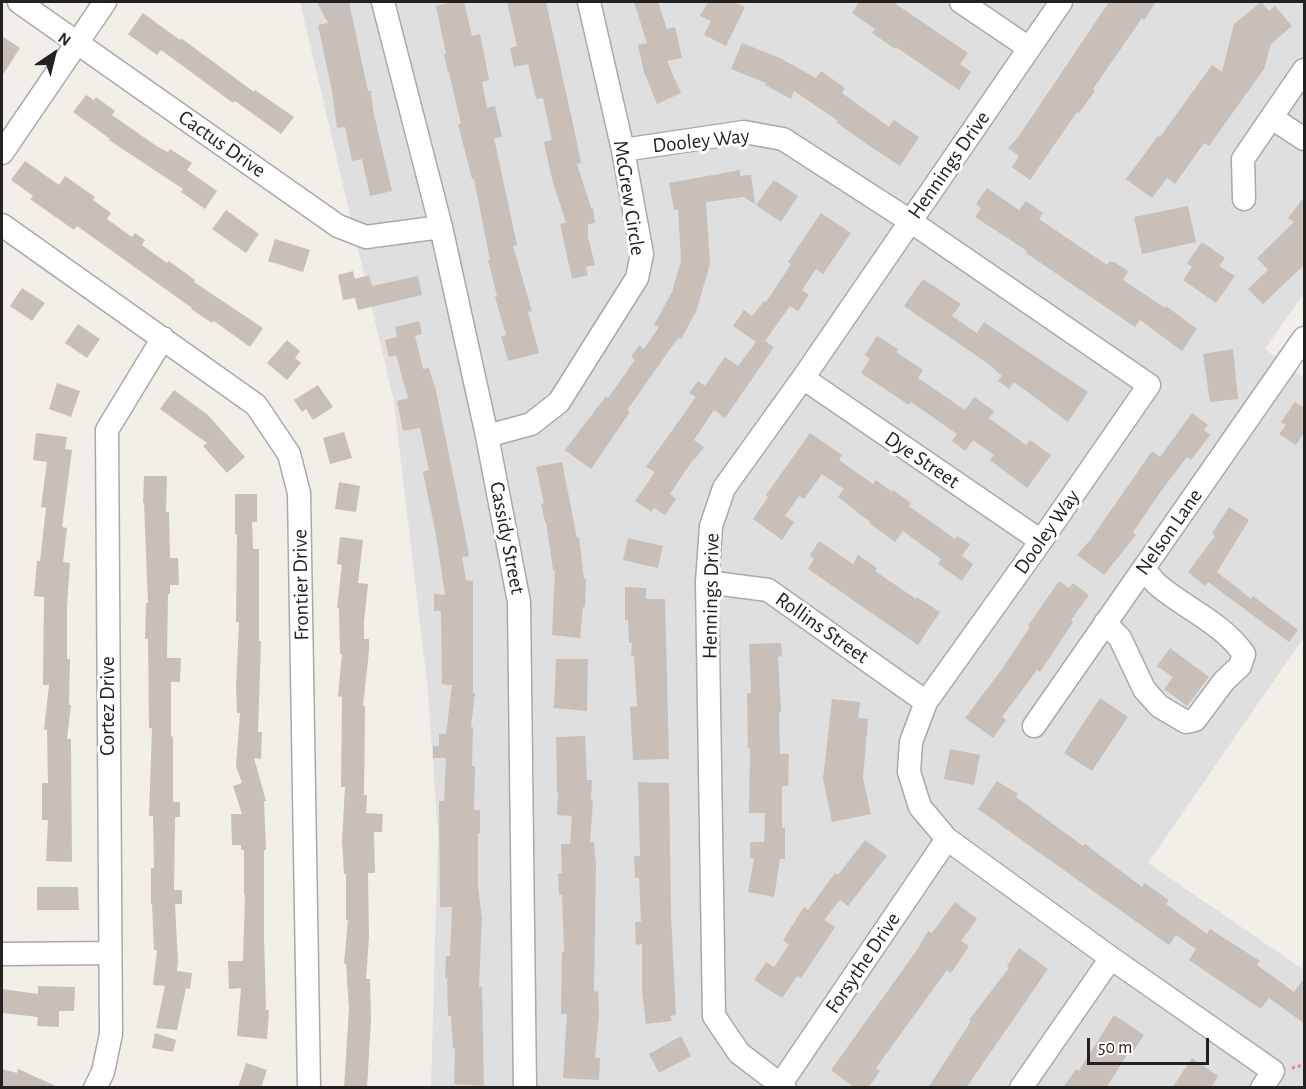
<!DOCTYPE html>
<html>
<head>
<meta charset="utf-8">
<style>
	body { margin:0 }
	#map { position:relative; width:1306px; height:1089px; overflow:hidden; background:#f2efe9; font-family:"Alegreya Sans",sans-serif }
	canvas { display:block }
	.frame { position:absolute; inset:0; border:3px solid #222; pointer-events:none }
	.north { position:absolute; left:24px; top:24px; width:60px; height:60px; -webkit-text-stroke:4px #fff; paint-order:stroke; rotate:35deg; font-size:16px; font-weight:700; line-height:24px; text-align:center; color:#222 }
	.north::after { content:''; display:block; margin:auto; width:21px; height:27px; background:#222; clip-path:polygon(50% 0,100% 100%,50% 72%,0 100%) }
	.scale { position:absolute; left:1087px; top:1038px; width:122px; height:27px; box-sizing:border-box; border:3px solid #222; border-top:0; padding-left:8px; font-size:18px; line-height:21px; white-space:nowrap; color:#222; -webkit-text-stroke:4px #fff; paint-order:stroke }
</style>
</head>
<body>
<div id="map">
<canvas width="1306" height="1089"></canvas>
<div class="frame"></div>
<div class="north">N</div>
<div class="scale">50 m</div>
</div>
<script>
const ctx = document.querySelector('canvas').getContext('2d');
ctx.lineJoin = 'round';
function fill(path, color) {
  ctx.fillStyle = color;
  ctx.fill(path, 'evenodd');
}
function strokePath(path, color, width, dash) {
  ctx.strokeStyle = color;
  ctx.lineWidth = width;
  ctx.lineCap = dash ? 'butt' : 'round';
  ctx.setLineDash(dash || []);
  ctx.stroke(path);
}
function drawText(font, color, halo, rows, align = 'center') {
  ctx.font = font + ' "Alegreya Sans",sans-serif';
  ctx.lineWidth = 6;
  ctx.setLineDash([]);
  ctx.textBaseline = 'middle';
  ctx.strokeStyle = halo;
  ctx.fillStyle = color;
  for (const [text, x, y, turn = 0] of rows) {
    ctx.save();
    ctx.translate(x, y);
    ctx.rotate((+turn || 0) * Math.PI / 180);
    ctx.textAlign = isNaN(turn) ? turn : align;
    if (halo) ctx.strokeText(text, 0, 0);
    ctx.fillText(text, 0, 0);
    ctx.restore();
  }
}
fill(new Path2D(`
	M300,2H1304V293L1265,349L1304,378V637L1148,863L1304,970V1087H431L438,835L428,691L394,402Z`), '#e0dfdf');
fill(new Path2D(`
	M317,2H349L368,91H371L373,110L392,191L370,196L362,159L352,161L345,127L337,128L332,91L318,25L328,23Z
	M455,2H464L472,36L480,34L489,80L482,82L487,108L495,106L502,137L494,138L517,245L513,246L532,311L528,312L539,353L508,361L501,336L506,335L495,297L497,296L488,260H490L474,179H472L458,124H461L449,72L448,73L444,54H446L436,6Z
	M507,2H546L574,129L581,163L577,164L591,208H593L595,223L588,224V237L595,265L586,267L588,275L572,279L560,224L566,223L552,179L544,142L552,140L543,98L536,99L528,64L514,67L510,48L517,46Z
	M634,2H658L667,29L675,27L682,58L667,61L681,93L657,104L644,72L638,45L647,43Z
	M708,2H733L745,7L726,46L704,35L711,21L700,16Z
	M859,2H893L968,53L960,64L971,72L959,90L896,47L895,49L872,33L875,29L852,13Z
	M1109,2H1156L1144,20L1142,18L1093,89L1095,91L1079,113L1077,112L1030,180L1012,167L1019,156L1008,148L1019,136Z
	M1261,2L1269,11L1275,6L1292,26L1271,44L1264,69L1209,146L1204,143L1175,184L1167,178L1152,198L1126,179L1158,136L1160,137L1212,65L1222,72L1234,24Z
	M143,13L180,40L181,38L254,92L255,90L294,117L281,134L235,101L233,103L161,50L157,55L128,34Z
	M2,36L20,48L2,76Z
	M742,43L780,58L816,78L821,71L845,88L842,93L889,127L894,120L919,137L900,166L868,145L836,122L837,120L794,91L791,99L765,85L766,83L731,69Z
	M86,95L94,100L96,97L115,111L112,115L158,147L168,152L170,149L192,163L187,170L217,191L205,209L181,192L183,189L109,140L110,139L73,112Z
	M25,161L59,185L65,176L95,197L93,200L111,213L107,219L132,237L135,233L145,240L142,245L167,263L169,261L195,280L194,282L263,328L250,347L214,321L212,323L191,309L192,308L77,226L74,230L30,199L33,196L11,180Z
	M740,170V176L751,175L755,204L744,197L706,202L710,264L696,312L681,339L678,338L627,410L630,412L591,469L565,450L606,396L608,398L635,360L631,357L639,345L644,349L659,327L654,325L672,292L681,261L678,209L674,210L669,183Z
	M774,180L798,196L781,222L756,205Z
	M987,188L1019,210L1026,201L1043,213L1039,219L1107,265L1109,262H1114L1128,271L1123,280L1165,308L1166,306L1197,329L1182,351L1140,320L1135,327L1026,253L1027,251L975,217L981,208L976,204Z
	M1305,196V264L1263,304L1248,289L1268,270L1257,258L1294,222L1288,218Z
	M1188,206L1196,242L1142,254L1134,217Z
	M226,210L259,234L246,253L212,229Z
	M821,213L851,233L823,274L816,269L802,290L809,295L798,311L790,306L765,341L774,347L725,418L714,410L694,440L704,447L695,459L694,458L670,494L676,499L665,515L654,508L652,512L635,501L655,472L646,467L696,397L689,393L698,381L705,386L725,357L738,366L756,342L733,326L744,310L752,316L764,301L766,302L791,264L788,262Z
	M275,239L310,250L303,272L268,261Z
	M1202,242L1225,258L1219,266L1235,276L1216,303L1183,280L1192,267L1187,263Z
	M353,271L355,279L369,275L372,286L418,276L422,295L358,310L355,298L343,300L338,275Z
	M923,279L961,304L952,316L977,333L984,322L1088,392L1068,422L1014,382L1009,389L998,381L1002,376L990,365L904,306Z
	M22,288L45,303L32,321L10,306Z
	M419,321L422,334L415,336L423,369L429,368L436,391L466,539L469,556L462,557L466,580L473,581V693H475L471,727H473L472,766H475L474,810H480V833H478V886L482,919L479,987H482L484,1086L454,1084L455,1048H453L451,1016H448L447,978H445L446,956H450L452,907H440L439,801H444L446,758H433V746H439V734H446L452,685L442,684L441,611H434V594L445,595L436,535L423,472L429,470L420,428L403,431L397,401L408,398L396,355L389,357L385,340L397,337L395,327Z
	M78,324L100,339L87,358L65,343Z
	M877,336L898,349L896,352L923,370L918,378L965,410L974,397L994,411L989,418L1026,445L1030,440L1051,455L1027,488L990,460L994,455L973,440L965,451L952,441L957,434L911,402L909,405L861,373L870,359L865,355Z
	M287,340L300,351L295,358L301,363L287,380L267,363Z
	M1233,349L1238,399L1210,402L1203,354Z
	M57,383L80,391L71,417L49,409Z
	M318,385L333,407L313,420L306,409L302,412L294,400Z
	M174,390L208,415L245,457L227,473L203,446L207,443L160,409Z
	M1295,402L1305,408V431L1296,445L1279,434L1286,425L1281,422Z
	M1192,413L1208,425L1204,430L1210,435L1191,460L1187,457L1164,487L1133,532L1136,535L1104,575L1077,555L1091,539L1152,451L1160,457Z
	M344,432L352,458L330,464L323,438Z
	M36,433L67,437L65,449L72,450L62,527L67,528L63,562L70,563L67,606V659H70L69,705H71L67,739H71L72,862L46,861L48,820H42V783H48L47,730L44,729L49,685H43L44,597L34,596L37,561H40L46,508L41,507L47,462L33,460Z
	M810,433L842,455L839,460L873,484L876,480L892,492L893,490L911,503L909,506L955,539L957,536L970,544L962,556L973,564L962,581L938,564L941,559L903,531L895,542L869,523L870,522L838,497L844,489L822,474L804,499L799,496L785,516L794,522L782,540L753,519L768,497L766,495Z
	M562,462L577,538L579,537L584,579H586L585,607H583L580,638L552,635L555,570H553L546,522H545L541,504L544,503L536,467Z
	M144,476H167L166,512H169L170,558H178L179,585H170V594H168L167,658H181L180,682H171V736L173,737V802H180V817H175L174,890H182V904H175L178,961L177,971L192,973L190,989L186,988L177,1030L156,1028L165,986L153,985L157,950H154L152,904H151V868H154L153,816H149L152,728H149L148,639H145L146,603H148L144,503H143Z
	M339,482L360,486L356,512L335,509Z
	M235,494H257V522H252L253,549H259V641H261L258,732H262L261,759L254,758L266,801H264L266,850H264V937L266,1010H269L267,1039L237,1036L241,988L229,989L228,961H243L245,895H244V850H241V845H232L231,814H242L233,786L242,783L236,766L240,713H237L236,687L239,622H236L237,534H235Z
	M1229,507L1249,520L1217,572L1251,599L1253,596L1298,630L1289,642L1208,582L1205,586L1188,572L1215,536L1212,533Z
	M340,537L363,540L358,583L368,584L364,622V639H369V651L363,706H365L364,795H367L366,813L383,814L382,832H374L375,873H368L369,938L366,979H370L371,1020L367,1088H344L349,1009L346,964L344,963L348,920H346V874H344L342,841L345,787H341L342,697L338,696L342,654H340L339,608H337L342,565L337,564Z
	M628,538L663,546L658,568L623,560Z
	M819,541L853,564L858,555L877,568L875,571L916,599L917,597L940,612L918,645L808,569L814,559L810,555Z
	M1059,581L1069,588L1073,583L1089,595L1071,620L1073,622L1040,672L1037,670L1002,717L1006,720L993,738L965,718L1002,669L1030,627L1028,626Z
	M625,587L646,588V599H665L669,759L633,760L630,707L637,706L634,656H631L632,643H629L628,620H625Z
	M781,643L782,656L778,657L781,712H779L780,754H789L788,786H782V828H785V859H780L774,897L748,892L754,858H750V842H764L765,813H749L750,748H748L747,693H751L749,644Z
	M1170,648L1209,677L1187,706L1164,689L1173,677L1157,666Z
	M556,659H588L587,711L554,708Z
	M1100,698L1128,717L1092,771L1064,753Z
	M832,699L860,702L858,718L868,719L863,778L871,814L832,822L823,779Z
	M585,736L587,780H592L591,800H593L590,843L594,842L596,865L594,992L598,991L599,1016L595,1058H600L599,1080L563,1078L567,1014H561L562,952H564L562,895H559L558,873H562L561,844H570L572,816L557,815L558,791H557L556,737Z
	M950,749L980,755L974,785L944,779Z
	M997,781L1018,794L1016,797L1083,846L1085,844L1142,887L1144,883L1169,900L1166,904L1207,934L1210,929L1260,961L1257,965L1294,992L1305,977V1024L1269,998L1261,1009L1189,960L1196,949L1176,935L1169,945L978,809Z
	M638,782L669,783L671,914L676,1015L670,1016L672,1021L646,1024L642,990V944L636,945L635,922H641L639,878H635L634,856H640Z
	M865,840L887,856L848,906L840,900L824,920L835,927L801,978L797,976L782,998L754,980L766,962L774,967L789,945L783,940L804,907L808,910L835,873L838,875Z
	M37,887H78L79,910H37Z
	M955,902L977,919L961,941L969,946L951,973L947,970L876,1068L880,1071L868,1088H855L831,1070L917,950L928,931L932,933Z
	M1019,948L1048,969L966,1088H928L971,1021L969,1020L1009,968L1007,966Z
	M38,986L75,987L74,1011H59V1027L37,1026L38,1017L2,1013V989L38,994Z
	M1114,1015L1144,1035L1132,1053L1129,1052L1106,1088H1063L1076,1069L1079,1071Z
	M155,1033L176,1040L173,1052L152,1048Z
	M681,1036L691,1056L659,1073L649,1054Z
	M1192,1058L1218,1076L1211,1088H1172Z
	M246,1063L267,1070L261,1088H238Z
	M2,1069L17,1073L18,1069L60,1088H2Z`), '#c7bfb8');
const minor = new Path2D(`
	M19,2L338,226L366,237L441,227
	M383,2L441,227L487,436L519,602L525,1088
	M961,2L1029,48
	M1272,118L1304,139
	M623,150L744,132L783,139L910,221L1149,385L1041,541L926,702L911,742L909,772L920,807L947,839L1111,958L1273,1071L1262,1088
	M2,153L105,2
	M1244,199L1243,159L1304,70
	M2,225L256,405L289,454L299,493L309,1088
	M803,378L1041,541
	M487,436L531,424L559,402L637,278L642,254L623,150L589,2
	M707,582L768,590L926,702
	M1105,623L1120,638L1144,689L1159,706L1186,722L1195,720L1224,681L1240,666L1244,654C1222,623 1188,610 1159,586C1154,582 1149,575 1144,569
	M1034,726L1304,338
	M2,954L109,953
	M95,1088L103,1072L111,1034L107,430L163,338
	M778,1088L947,839
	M785,1088L739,1053L714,1016L707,582L711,526L724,488L803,378L1061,2
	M1021,1088L1111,958`);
strokePath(minor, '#a9a9a9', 25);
strokePath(new Path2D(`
	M1292,1068L1304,1065`), '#fa8072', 3, [3, 3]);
strokePath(minor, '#fff', 22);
drawText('21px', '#222', '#fff', [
	["Dooley Way",701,141,-6],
	["Cactus Drive",222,144,35],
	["Hennings Drive",949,165,-55],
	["McGrew Circle",629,198,81],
	["Dye Street",922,460,34],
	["Dooley Way",1047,532,-55],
	["Nelson Lane",1169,532,-55],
	["Cassidy Street",507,538,79],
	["Frontier Drive",301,585,-91],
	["Hennings Drive",711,596,-89],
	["Rollins Street",822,628,35],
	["Cortez Drive",108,706,-90],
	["Forsythe Drive",863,963,-56]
]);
</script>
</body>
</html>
